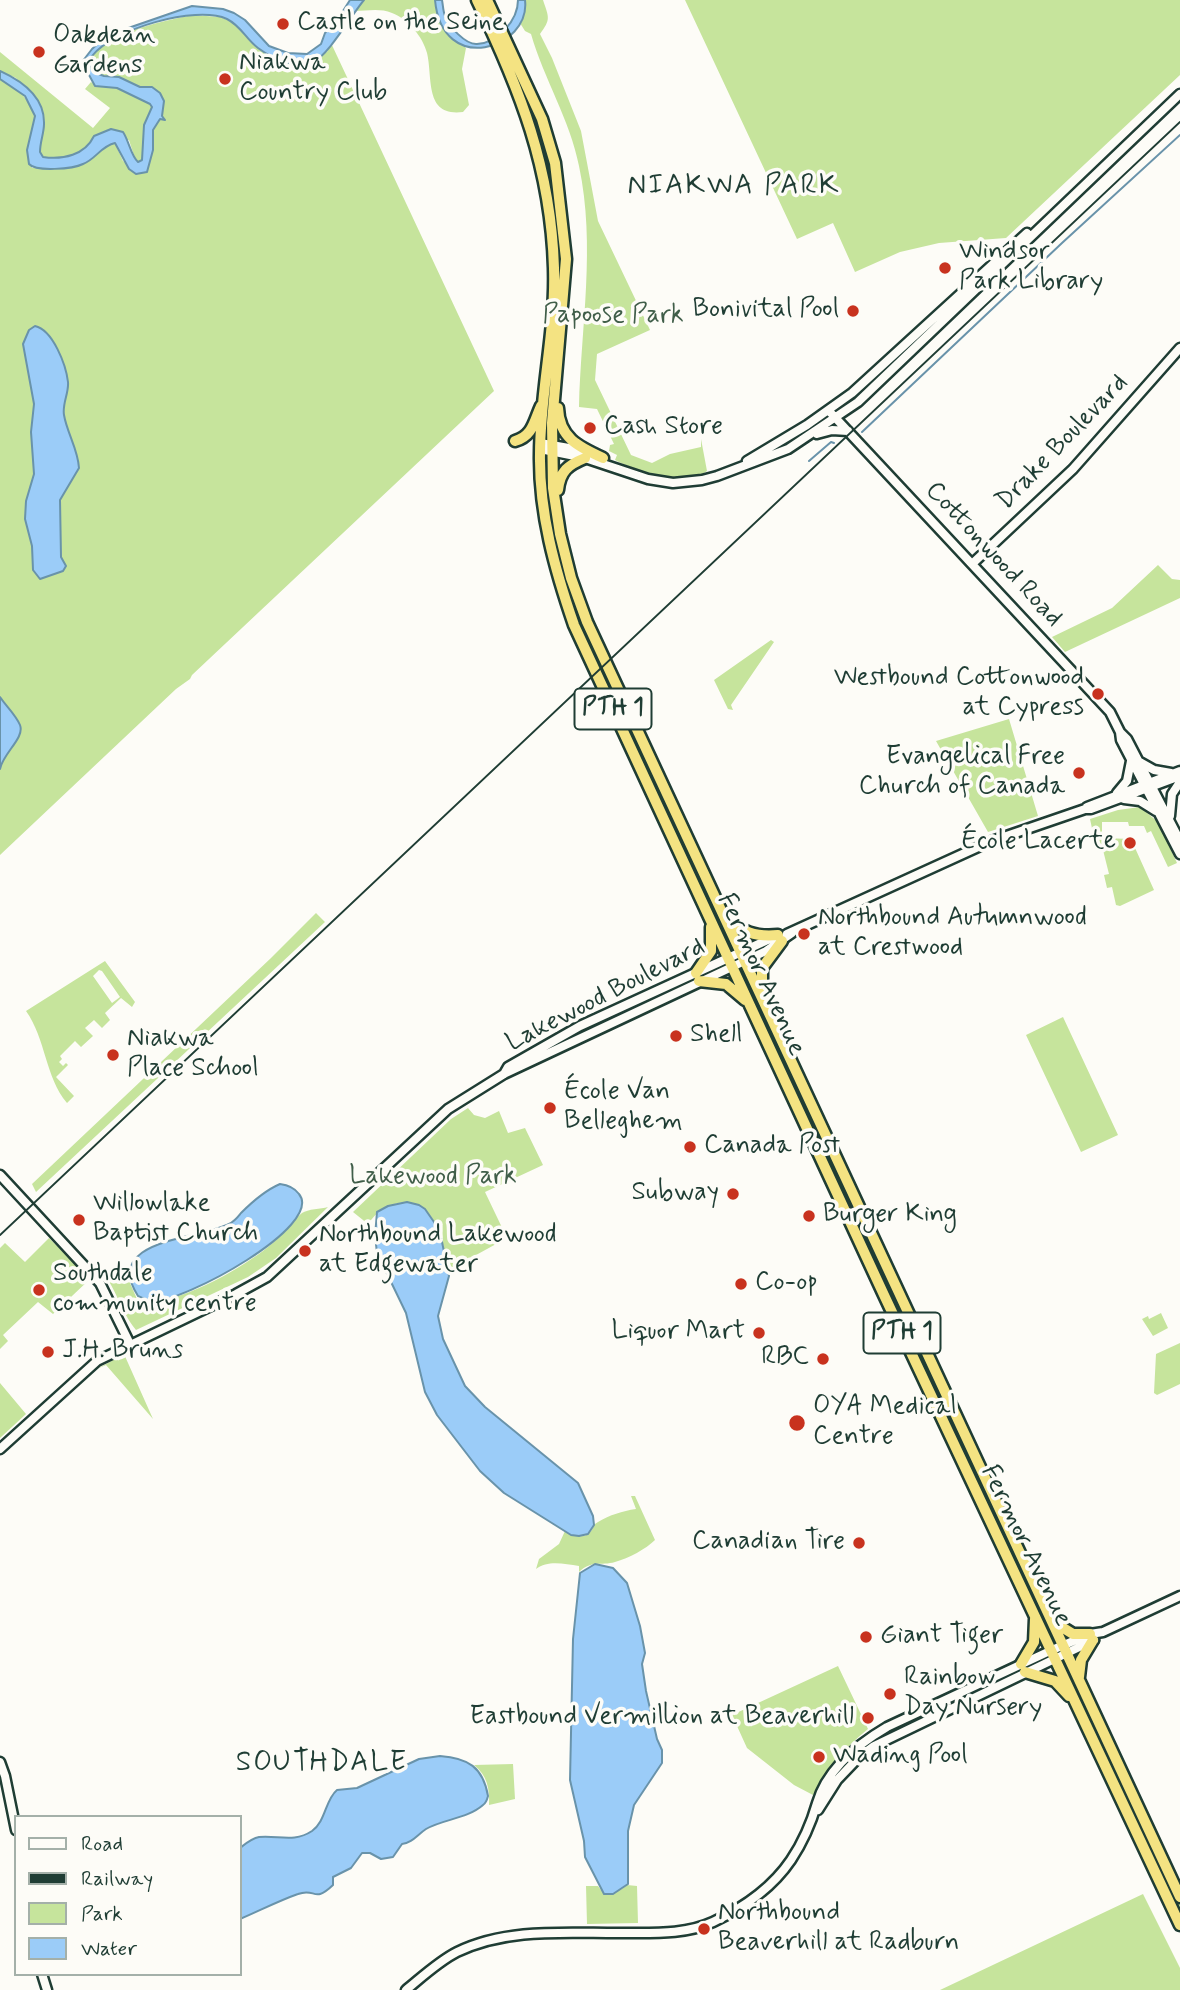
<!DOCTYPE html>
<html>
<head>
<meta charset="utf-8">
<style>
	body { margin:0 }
	#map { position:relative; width:1180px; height:1990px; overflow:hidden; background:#fdfcf7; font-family:Mynerve,sans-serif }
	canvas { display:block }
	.legend { position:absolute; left:14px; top:1815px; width:228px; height:161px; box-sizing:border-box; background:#fdfcf7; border:2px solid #a4b0a9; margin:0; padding:9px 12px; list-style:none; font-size:21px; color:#1f3d34 }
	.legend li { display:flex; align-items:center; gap:14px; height:35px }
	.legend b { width:35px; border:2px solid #a4b0a9 }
</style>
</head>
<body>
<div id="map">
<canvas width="1180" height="1990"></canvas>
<ul class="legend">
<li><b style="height:9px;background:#fdfcf7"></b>Road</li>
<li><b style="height:9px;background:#1f3d34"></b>Railway</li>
<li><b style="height:19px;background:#c6e49c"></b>Park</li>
<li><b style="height:19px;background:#9bccf8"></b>Water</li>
</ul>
</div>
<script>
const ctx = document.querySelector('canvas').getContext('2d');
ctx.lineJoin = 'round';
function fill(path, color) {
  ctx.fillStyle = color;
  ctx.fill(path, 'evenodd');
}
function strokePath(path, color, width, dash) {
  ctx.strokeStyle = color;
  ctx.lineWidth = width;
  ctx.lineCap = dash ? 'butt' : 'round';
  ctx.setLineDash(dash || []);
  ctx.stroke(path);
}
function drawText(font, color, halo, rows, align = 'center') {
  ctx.font = font + ' Mynerve,sans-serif';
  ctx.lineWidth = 7;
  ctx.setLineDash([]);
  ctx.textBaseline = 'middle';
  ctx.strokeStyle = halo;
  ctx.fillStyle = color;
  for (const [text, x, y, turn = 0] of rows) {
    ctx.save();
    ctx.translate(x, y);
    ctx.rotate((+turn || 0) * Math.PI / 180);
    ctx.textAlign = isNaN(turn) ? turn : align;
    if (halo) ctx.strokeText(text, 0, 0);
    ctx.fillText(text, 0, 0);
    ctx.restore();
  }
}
fill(new Path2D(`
	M364,0H435C437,27 446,32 466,48L462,69L469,105L463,112C424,117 433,78 427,53C423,37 408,19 392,13C380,8 367,11 354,11Z
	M525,0H543C549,18 551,19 540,34L552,58L581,131L598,221L650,330L597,354L595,380L631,455L652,463L670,454L701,447V439L707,471C686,487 636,471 615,460L617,455L609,451L610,445L614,444L597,409L579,407C581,326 596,246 579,166C570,120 544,79 531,34L525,31L520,23L525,11Z
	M685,0H1180V75L1006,238L939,243L900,252L855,272L833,223L797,239Z
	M192,15L220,17L235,23L258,48L282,62L327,52L331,43L494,391L192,675L190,679L176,689L0,855V79L20,91L32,108L35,120L28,145L32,168L83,164L101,148L115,143L123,161L147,172L153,150V130L162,117L164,105L152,87H140L119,77L98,75C92,72 90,68 91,62C93,34 170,20 192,15Z
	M0,52L93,128L110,108L85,89L91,82C98,88 106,86 114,88C126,91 145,97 152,107L144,125L142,160L136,162L129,140L90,145L76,154L57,158L43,157C36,148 43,133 45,122L16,78L0,71Z
	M1158,565L1172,579L1180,580V598L1065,652L1052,637L1112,608Z
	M771,640L774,642L731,705L733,710L728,709L714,680Z
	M1009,719L1038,816L988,832L936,741Z
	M1140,807L1158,822L1177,863L1168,867L1151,831L1147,833L1144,826H1129L1128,822H1102V838L1131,839L1154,890L1120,906L1116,905L1112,887L1107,888L1104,875L1109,874L1102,846L1096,847L1090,819L1118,810Z
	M316,913L325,922L36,1192L32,1184L271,958Z
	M105,961L135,1002L132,1007L121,998L105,1013L110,1020L102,1028L94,1020L85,1028L93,1036L81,1047L75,1041L60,1056L62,1059L59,1062L63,1066L66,1063L68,1065L56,1077L74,1096L67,1103C45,1077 46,1039 26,1011ZM99,970L102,971L120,997L112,1003L93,976Z
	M1063,1017L1118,1135L1081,1152L1026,1035Z
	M468,1108L474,1115L485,1118L499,1111L508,1133L525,1128L543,1165L485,1192L507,1238L447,1271C446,1245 434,1195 399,1203C384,1206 377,1212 368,1224L353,1212L451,1119Z
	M328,1207L276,1258L248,1277L136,1330C120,1311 116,1286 99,1268L111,1279L130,1271V1283L137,1299C170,1311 242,1268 268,1247C281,1237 290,1222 302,1213C308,1209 321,1209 328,1207Z
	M49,1238L90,1279L53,1314L38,1302L3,1335L8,1341L0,1349V1248L5,1243L25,1262Z
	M1161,1313L1168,1328L1153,1336L1142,1319L1148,1316L1149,1319Z
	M1180,1343V1384L1157,1395L1154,1393L1156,1354Z
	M124,1354L153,1419L106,1365L97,1369Z
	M0,1383L26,1414L0,1438Z
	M631,1496H635L655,1540C646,1549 629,1558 615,1562C601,1566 591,1560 579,1572V1566C564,1564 548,1560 536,1569L539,1559L559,1544L565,1531C573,1536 584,1540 591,1531C597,1523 589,1528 598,1522C610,1515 622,1511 636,1509Z
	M1064,1664L1124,1784L1180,1904V1918Z
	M838,1666L868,1729C844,1748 829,1768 813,1795L794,1785L747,1748L732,1715Z
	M513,1764L515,1799L489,1805C490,1789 487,1775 474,1765Z
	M627,1885L637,1886L638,1923L587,1924L586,1886H598L604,1894L622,1889Z
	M1143,1894L1180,1968V1990H940Z`), '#c6e49c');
const water = new Path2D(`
	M350,0H364C352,14 328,56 313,62C296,70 273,59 258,48C246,39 241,26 227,19C195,5 113,29 92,56L91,68L93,72L104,76L119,77L140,87H152L160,93L164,101L162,116L165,120L160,119L153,130V150L147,172L136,174L129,169L115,143C101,146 96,159 83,164C73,169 36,172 29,164L27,150L35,116L25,96L0,79V71C22,81 45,97 44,124C44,133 40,142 40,152L43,157C63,160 85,155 94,136L111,129L123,132C129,141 131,156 138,162L142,160L144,125L152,107L150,104L117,88L95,86L82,62L92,49L108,35L192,6L223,9L234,13L245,20L269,46L288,53L307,54L321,44L325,33L334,25Z
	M435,0H442C443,5 443,11 445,16C448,26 466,45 477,44C498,43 518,20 518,0H525C531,49 442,77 435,0Z
	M35,326C53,330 66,365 68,382C69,393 62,404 64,415C67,433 78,449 79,468L60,500L61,557L66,566L63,571L40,579L33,570L32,546L25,519L26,501L34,474L31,432L34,404L23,344L29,330Z
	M0,697C6,706 16,715 20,725C25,738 3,753 0,769Z
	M280,1184C288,1185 294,1187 299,1194C325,1226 182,1303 153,1301C148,1301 143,1298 138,1296C101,1239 200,1239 229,1224C235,1221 237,1218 241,1213C252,1202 266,1190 280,1184Z
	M407,1202L419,1205L425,1209L434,1222L441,1237L449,1276L438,1316L443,1339L465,1386L485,1407L578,1483L593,1516L594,1525L588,1534L579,1536L571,1535L504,1493L480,1471L437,1415L425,1392L406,1313L377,1253L375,1236L377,1212L388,1206Z
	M595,1564L613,1568L627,1583L640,1626L645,1653L642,1664L646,1691L657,1739L662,1750V1763L634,1805L628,1831V1884L613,1894H604L585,1857L584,1841L570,1780L573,1639L580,1573Z
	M440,1756C468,1758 483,1767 488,1796C487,1800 486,1803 483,1805C467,1819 443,1819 426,1829C417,1835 412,1843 402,1844L393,1857L381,1859L370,1853H362L351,1868L333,1877V1885C313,1904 316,1887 298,1894C278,1901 259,1911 240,1919V1848C245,1844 252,1838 259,1837C278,1835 294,1843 312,1831C326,1821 325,1800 337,1790L357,1788L419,1759Z`);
fill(water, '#9bccf8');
strokePath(water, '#6993aa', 2);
strokePath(new Path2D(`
	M862,432L1062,243L1180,135
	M809,461L831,442L834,443`), '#6993aa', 2);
const secondary = new Path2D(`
	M829,411L1110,712L1120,732L1127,739L1180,841
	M817,434L832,430L848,431
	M540,443L586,451
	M540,449L585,458L648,479L673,483L702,480L717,476L788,449L858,402L1180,94
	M747,461L807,425L852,393L1027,233
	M972,564L1073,469L1180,348
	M1120,732L1121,740L1180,854
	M1138,761L1154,770L1171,773
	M1117,793L1127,781L1131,761
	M1124,799L1140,801L1156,811
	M1087,807L1180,771
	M1170,816L1172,794L1180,782
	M787,934L989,842L1085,809H1091L1180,776
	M504,1074L508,1067L580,1026L774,937
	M0,1175L100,1283L130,1344
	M0,1449L97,1361L236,1294L267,1277L448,1109L504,1074L766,951L792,933
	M0,1762L5,1776L16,1830
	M818,1810L837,1780L859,1757L874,1746L1094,1640
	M42,1974L47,1990
	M406,1990C422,1977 439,1961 457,1952C510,1926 573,1934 629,1933C657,1933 687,1934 713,1922C743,1908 772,1888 791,1860C803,1842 811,1824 817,1803C827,1769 858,1744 887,1727L1052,1650L1090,1634L1103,1632L1180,1596`);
const highway = new Path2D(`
	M477,0C520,89 551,168 554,268C556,331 540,392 540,454C539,513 555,570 574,625L884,1295L1180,1925
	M487,0L542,119L555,163L566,259L552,423L553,488L560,534L571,578L587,622L1180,1897
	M558,408C559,438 579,447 603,458
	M515,441C533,436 534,421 541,406
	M558,490C560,471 568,465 585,458
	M726,915C740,933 757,937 778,935
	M696,973L711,951V927
	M699,981L726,984L745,1000
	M762,992V968L782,941
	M1052,1621L1073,1634H1090
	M1021,1664L1034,1642L1035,1619
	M1025,1672L1055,1681L1069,1696
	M1079,1677L1081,1660L1093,1640`);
strokePath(secondary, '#1f3d34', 13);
strokePath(highway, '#1f3d34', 15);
strokePath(secondary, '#fdfcf7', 8);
strokePath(highway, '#f4e382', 10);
strokePath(new Path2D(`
	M0,1235L1180,122`), '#1f3d34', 2);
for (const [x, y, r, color] of [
	[283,24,7,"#c8321e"],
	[39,52,7,"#c8321e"],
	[225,79,7,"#c8321e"],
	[945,268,7,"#c8321e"],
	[853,311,7,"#c8321e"],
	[590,428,7,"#c8321e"],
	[1098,694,7,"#c8321e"],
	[1079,773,7,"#c8321e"],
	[1130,843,7,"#c8321e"],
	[804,934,7,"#c8321e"],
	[676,1036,7,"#c8321e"],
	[113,1055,7,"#c8321e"],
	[550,1108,7,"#c8321e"],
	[690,1147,7,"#c8321e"],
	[733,1194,7,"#c8321e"],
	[809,1216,7,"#c8321e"],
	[79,1220,7,"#c8321e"],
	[305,1251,7,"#c8321e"],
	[741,1284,7,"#c8321e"],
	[39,1290,7,"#c8321e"],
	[759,1333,7,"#c8321e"],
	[48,1352,7,"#c8321e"],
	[823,1359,7,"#c8321e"],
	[797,1423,9,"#c8321e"],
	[859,1543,7,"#c8321e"],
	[866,1637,7,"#c8321e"],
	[890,1694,7,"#c8321e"],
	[868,1718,7,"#c8321e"],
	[819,1757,7,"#c8321e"],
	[704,1929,7,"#c8321e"]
]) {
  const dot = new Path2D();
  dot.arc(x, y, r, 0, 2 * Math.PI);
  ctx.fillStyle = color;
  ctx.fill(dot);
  strokePath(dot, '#fdfcf7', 2.5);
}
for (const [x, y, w] of [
	[613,709,77],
	[902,1333,77]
]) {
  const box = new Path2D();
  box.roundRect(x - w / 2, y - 20.5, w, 41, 5);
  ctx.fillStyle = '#fdfcf7';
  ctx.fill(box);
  strokePath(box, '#1f3d34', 2);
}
drawText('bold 24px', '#1f3d34', null, [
	["PTH 1",613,709],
	["PTH 1",902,1333]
]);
drawText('26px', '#1f3d34', '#fdfcf7', [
	["Castle on the Seine",297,24],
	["Oakdean",53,37],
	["Gardens",53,67],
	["Niakwa",239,64],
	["Country Club",239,94],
	["Windsor",959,253],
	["Park Library",959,283],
	["Bonivital Pool",839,311,"right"],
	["Cash Store",604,428],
	["Westbound Cottonwood",1084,679,"right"],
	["at Cypress",1084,709,"right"],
	["Evangelical Free",1065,758,"right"],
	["Church of Canada",1065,788,"right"],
	["École Lacerte",1116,843,"right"],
	["Northbound Autumnwood",818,919],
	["at Crestwood",818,949],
	["Shell",690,1036],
	["Niakwa",127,1040],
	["Place School",127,1070],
	["École Van",564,1093],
	["Belleghem",564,1123],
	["Canada Post",704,1147],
	["Subway",719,1194,"right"],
	["Willowlake",93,1205],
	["Baptist Church",93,1235],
	["Burger King",823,1216],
	["Northbound Lakewood",319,1236],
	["at Edgewater",319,1266],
	["Southdale",53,1275],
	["community centre",53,1305],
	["Co-op",755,1284],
	["Liquor Mart",745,1333,"right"],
	["J.H. Bruns",62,1352],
	["RBC",809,1359,"right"],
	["OYA Medical",813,1408],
	["Centre",813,1438],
	["Canadian Tire",845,1543,"right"],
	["Giant Tiger",880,1637],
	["Rainbow",904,1679],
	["Day Nursery",904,1709],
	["Eastbound Vermillion at Beaverhill",854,1718,"right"],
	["Wading Pool",833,1757],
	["Northbound",718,1914],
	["Beaverhill at Radburn",718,1944]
], 'left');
drawText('26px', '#405e49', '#fdfcf7', [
	["Papoose Park",613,317],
	["Lakewood Park",433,1178]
]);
drawText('26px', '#1f3d34', '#fdfcf7', [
	["Drake Boulevard",1063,443,-46],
	["Cottonwood Road",993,555,47],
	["Fermor Avenue",760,975,65],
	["Lakewood Boulevard",606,996,-27],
	["Fermor Avenue",1025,1546,64]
]);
ctx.letterSpacing = '2px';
drawText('28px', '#1f3d34', '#fdfcf7', [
	["NIAKWA PARK",734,187],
	["SOUTHDALE",322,1764]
]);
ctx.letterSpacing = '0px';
</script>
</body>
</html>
